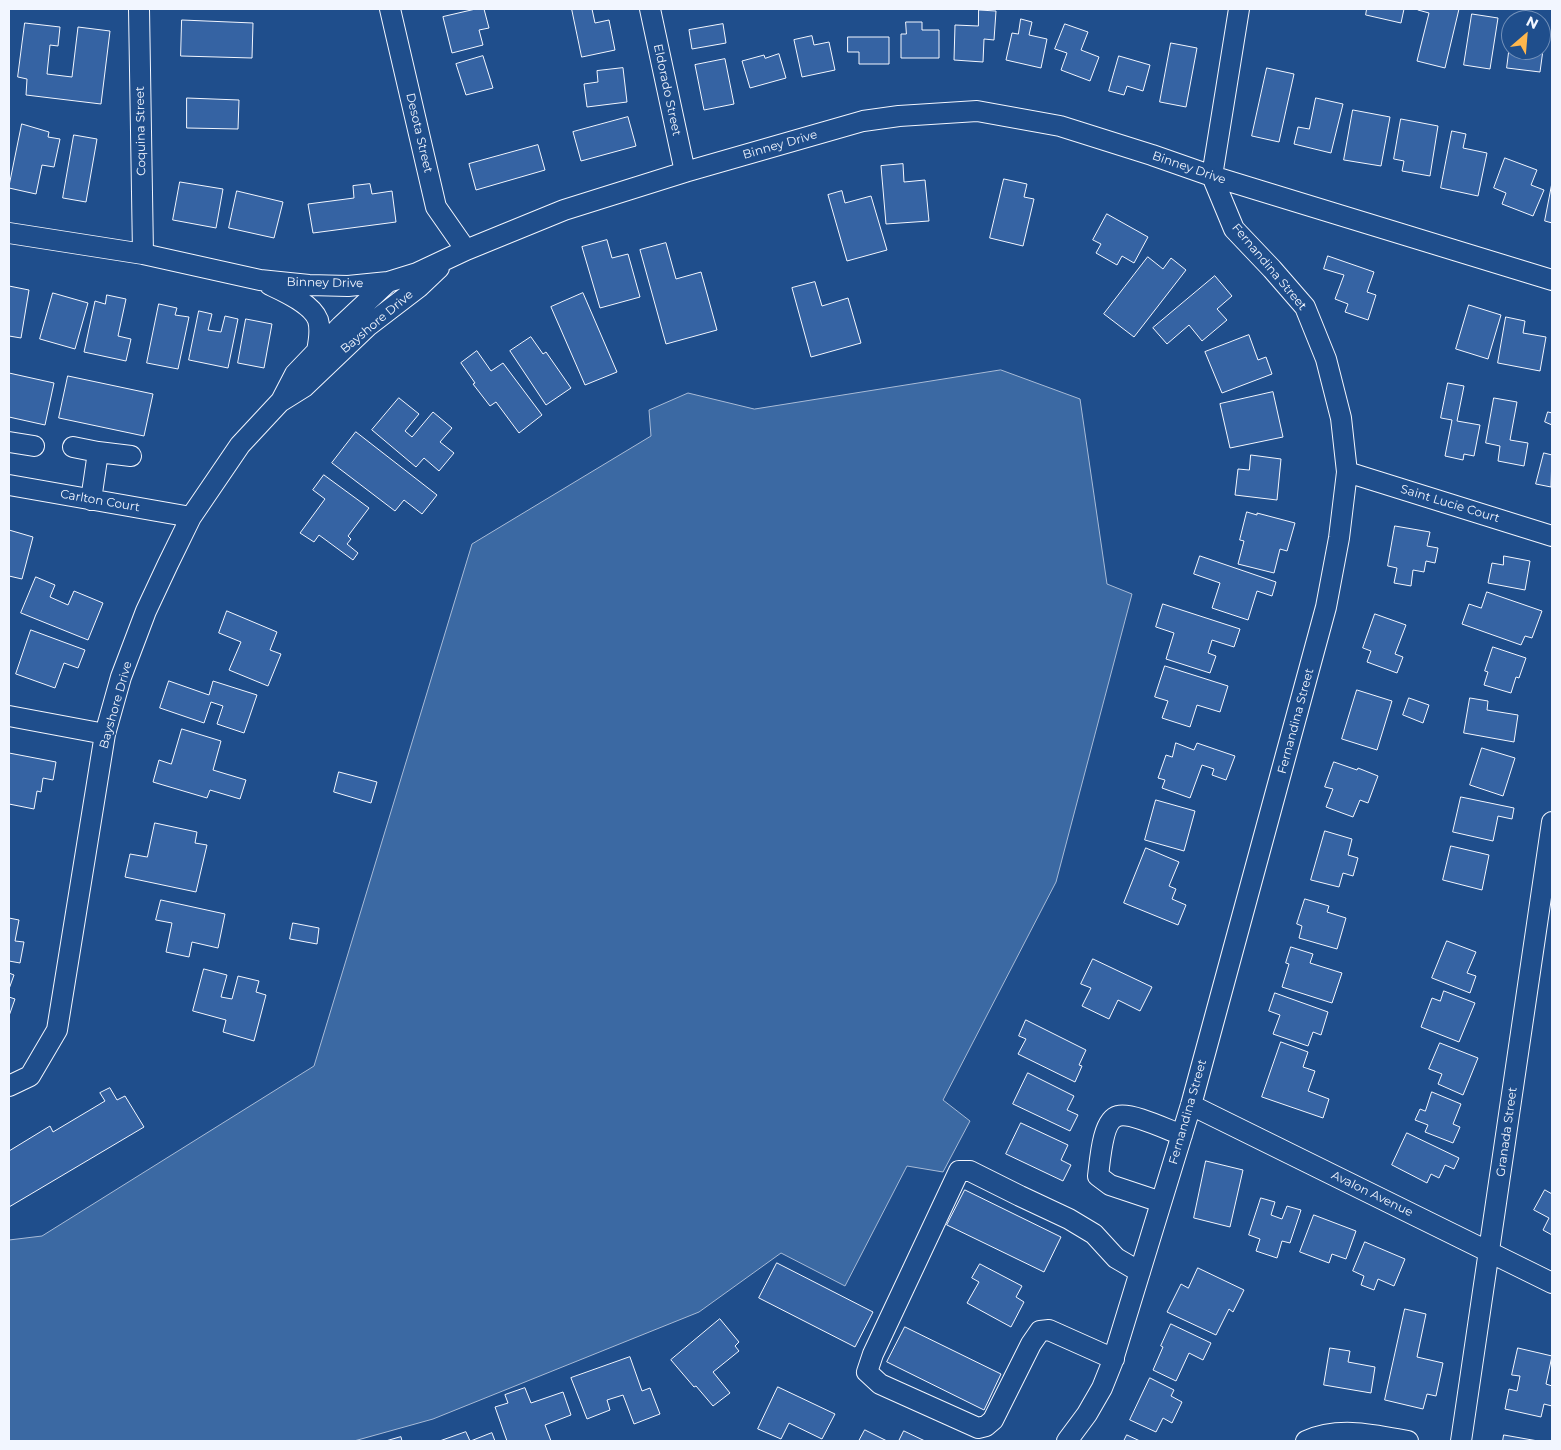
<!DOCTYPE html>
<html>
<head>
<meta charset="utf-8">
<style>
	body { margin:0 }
	#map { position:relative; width:1561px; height:1450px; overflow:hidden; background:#1f4e8c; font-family:Montserrat,sans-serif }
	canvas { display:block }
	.frame { position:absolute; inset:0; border:10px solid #f2f6ff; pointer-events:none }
	.north { position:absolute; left:1501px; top:10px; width:50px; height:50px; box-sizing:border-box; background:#1f4e8c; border:1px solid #7391ba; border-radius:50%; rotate:27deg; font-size:14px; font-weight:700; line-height:20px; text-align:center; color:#f2f6ff }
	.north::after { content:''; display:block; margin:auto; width:18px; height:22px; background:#ffb74d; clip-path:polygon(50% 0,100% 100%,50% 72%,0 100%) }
</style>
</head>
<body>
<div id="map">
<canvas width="1561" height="1450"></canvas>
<div class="frame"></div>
<div class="north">N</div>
</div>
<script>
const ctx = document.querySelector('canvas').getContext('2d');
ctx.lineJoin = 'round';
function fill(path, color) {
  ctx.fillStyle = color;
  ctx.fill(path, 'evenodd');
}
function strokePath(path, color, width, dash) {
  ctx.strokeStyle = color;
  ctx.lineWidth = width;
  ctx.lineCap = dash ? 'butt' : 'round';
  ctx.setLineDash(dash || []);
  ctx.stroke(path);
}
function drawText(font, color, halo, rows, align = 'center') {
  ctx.font = font + ' Montserrat,sans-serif';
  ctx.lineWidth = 4;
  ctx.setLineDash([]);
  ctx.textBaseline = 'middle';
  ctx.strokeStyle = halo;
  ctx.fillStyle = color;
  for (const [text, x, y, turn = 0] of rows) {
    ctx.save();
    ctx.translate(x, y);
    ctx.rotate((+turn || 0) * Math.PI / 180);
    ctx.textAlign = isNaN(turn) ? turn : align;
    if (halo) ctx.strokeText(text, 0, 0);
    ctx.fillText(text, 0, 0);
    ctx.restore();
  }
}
const water = new Path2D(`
	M1001,370L1080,399L1107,584L1132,594L1056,882L943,1100L970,1121L943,1172L907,1166L845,1286L781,1253L699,1312L433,1419L354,1441H9V1240L42,1236L314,1066L472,544L651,436L649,410L688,393L754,409Z`);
fill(water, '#3b69a3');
strokePath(water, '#a8bbd7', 1);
const building = new Path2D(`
	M476,9H484L489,28L479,30L483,45L452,53L443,17Z
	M572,9H592L595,23L609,20L615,50L582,57Z
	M1367,9H1404L1401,23L1366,15Z
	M1418,9H1459L1445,68L1417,61L1429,13L1418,10Z
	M979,10L996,11L994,40L984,39L983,62L954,60L955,25L978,26Z
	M1472,14L1498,18L1490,69L1464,65Z
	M1021,19L1032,22L1029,35L1047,39L1041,68L1006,60L1012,33L1018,34Z
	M182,20L253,23L252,58L181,56Z
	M906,22H922V30H939V58H901V34H906Z
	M25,23L60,27L58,46L50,45L47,74L72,77L78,27L110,31L101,104L26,95L27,79L18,77Z
	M723,24L726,43L692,49L689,30Z
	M1065,24L1088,32L1081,50L1099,57L1090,81L1061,70L1067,53L1055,49Z
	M1511,33V50H1541V35H1545L1540,72L1507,68Z
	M812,36L814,45L829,42L835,70L802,77L794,40Z
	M848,37H889V64H859V52H848Z
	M1171,43L1197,48L1186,107L1160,102Z
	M779,54L786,78L750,88L742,61L764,55L765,58Z
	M483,56L493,88L466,95L456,64Z
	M1119,56L1150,65L1143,91L1127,86L1124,95L1109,91Z
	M725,59L734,104L704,110L695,65Z
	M623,68L627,102L587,107L584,84L598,82L597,71Z
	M1267,68L1294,74L1279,142L1252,136Z
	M187,98L239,100L238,129L187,128Z
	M1316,98L1343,104L1331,153L1294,144L1298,127L1309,129Z
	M1353,110L1390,117L1381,166L1344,160Z
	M628,117L636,146L581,161L573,132Z
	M1401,119L1438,126L1430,176L1402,171L1404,161L1394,159Z
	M22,124L49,132L48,137L60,139L54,167L42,165L36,194L9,188Z
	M1452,131L1466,134L1463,148L1487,153L1478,196L1441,188Z
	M74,135L97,139L86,202L63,198Z
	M538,145L545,170L476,190L469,164Z
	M1505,158L1537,170L1531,185L1544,190L1533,216L1502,204L1506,193L1494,188Z
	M903,164L904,182L925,180L929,221L886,224L881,166Z
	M1004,179L1027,184L1024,197L1034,199L1023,246L990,238Z
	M180,182L223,189L216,228L173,220Z
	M1552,183V223L1545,221Z
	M370,184L372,194L392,191L396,222L313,233L308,204L354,198L353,186Z
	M237,191L283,202L274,238L229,228Z
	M842,191L845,203L871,196L887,250L847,261L828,195Z
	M1107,214L1148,237L1134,263L1122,256L1117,265L1096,253L1101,244L1093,240Z
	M607,240L612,258L628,254L640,297L600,308L582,247Z
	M666,243L676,279L701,272L717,330L666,344L640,250Z
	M1328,256L1374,272L1367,292L1376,295L1368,320L1345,312L1348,304L1335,299L1344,275L1324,269Z
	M1148,257L1163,269L1171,258L1186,270L1134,337L1104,314Z
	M1215,276L1232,296L1217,309L1227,320L1202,341L1189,325L1167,344L1153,328Z
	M815,282L822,306L848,298L861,343L811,357L792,288Z
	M9,286L29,290L21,338L9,336Z
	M53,293L88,303L75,349L40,339Z
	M583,293L617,372L585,385L551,307Z
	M107,295L126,299L118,336L131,339L126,361L84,352L95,301L105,304Z
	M159,304L177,308L175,315L189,317L178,369L147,363Z
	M1469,305L1501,315L1488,359L1456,349Z
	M199,311L212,314L208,330L221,332L225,316L238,319L228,368L189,360Z
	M1506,317L1525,321L1523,333L1546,337L1540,371L1498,363Z
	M246,319L272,324L264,368L238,363Z
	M1249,335L1258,360L1266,357L1272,374L1222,393L1205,352Z
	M531,337L543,354L546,352L571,388L546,405L510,351Z
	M477,351L491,371L503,363L542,415L519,433L496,402L490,406L473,384L475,383L461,363Z
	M9,373L54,383L45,425L9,417Z
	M68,376L153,394L144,436L59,418Z
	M1448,383L1464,386L1457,421L1480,425L1474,456L1464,454L1463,460L1445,456L1452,420L1441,418Z
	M1273,392L1283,437L1230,448L1220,404Z
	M399,398L419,414L405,431L412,437L433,412L452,428L440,442L454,453L439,471L424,458L416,467L372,430Z
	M1494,398L1517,402L1510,440L1528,443L1524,466L1498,461L1500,446L1486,443Z
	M1548,412L1552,413V425L1545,422Z
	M356,432L437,495L422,514L404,500L395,511L332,463Z
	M1544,453L1552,455L1551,487L1536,484Z
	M1251,455L1281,459L1277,500L1235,495L1238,469L1249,470Z
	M324,475L369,508L348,536L351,539L347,544L358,553L353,560L319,535L314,542L300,533L325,499L313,490Z
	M1247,512L1257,515V513L1295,523L1287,551L1280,549L1274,573L1238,564L1244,541L1240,540Z
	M1395,526L1430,532L1427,546L1438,548L1435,563L1426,561L1424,572L1413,570L1411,586L1394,583L1397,568L1388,566Z
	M9,530L33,537L22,579L9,576Z
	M1200,556L1276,582L1272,596L1257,591L1248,620L1212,608L1220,583L1194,574Z
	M1504,556L1530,561L1525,590L1488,583L1492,563L1503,565Z
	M36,577L55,585L50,597L68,605L74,591L103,603L88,640L21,613Z
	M1487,592L1542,611L1532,638L1525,636L1521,645L1462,624L1469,604L1481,608Z
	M1163,604L1240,629L1234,647L1212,640L1208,653L1216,656L1210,673L1166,659L1174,633L1156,627Z
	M227,611L277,632L270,650L281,654L268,686L229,670L241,642L219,633Z
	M1375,614L1406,625L1395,654L1403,657L1397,673L1367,662L1371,651L1363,648Z
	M31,630L85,650L78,668L64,663L55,688L16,674Z
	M1493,647L1526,658L1519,678L1516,677L1511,693L1484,685L1488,672L1485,671Z
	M1165,666L1228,686L1220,712L1197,705L1190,727L1162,718L1168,701L1155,697Z
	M169,681L209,695L213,681L257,695L244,733L217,724L223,706L211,702L204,723L160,708Z
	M1357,690L1392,701L1377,750L1342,739Z
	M1409,698L1429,705L1423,723L1403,715Z
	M1470,698L1488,701L1487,710L1518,715L1514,742L1464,733Z
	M182,729L221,741L213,770L246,780L240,799L210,790L207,798L153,782L159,760L171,764Z
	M1176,743L1194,750L1197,743L1235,756L1226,780L1212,775L1214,769L1202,765L1190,798L1162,788L1165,780L1158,778L1166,755L1172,757Z
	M1482,748L1515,758L1503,796L1470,785Z
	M9,753L56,762L53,780L43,778L41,792L37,791L34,809L9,804Z
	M1334,762L1357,770L1358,768L1378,776L1368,803L1360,800L1353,817L1326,807L1333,789L1325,787Z
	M339,772L377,782L371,803L334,792Z
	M1461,797L1514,808L1512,819L1498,816L1493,841L1453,832Z
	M1156,800L1195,811L1184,851L1145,840Z
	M155,823L197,832L195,843L207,845L196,892L125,877L130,854L147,857Z
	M1325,831L1352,839L1348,855L1358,858L1353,876L1343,873L1339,887L1311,880Z
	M1451,846L1489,855L1482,890L1443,880Z
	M1146,848L1179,862L1169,886L1176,889L1172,899L1186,905L1178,925L1124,903Z
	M1305,899L1329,906L1327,912L1346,918L1337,949L1299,938L1302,926L1297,924Z
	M161,900L225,914L218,948L192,942L189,957L166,952L172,923L156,920Z
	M9,918L19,920L15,941L24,942L20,963L9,961Z
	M293,923L319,928L317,944L290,939Z
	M1447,941L1476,952L1467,973L1476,976L1470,993L1432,978Z
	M1291,947L1313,954L1310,963L1342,973L1332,1003L1282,987L1289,964L1286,963Z
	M1093,959L1152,987L1140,1011L1118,1000L1109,1019L1082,1006L1091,988L1081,984Z
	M204,969L227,975L221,997L232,999L238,976L259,981L256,992L266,995L254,1041L223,1032L226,1020L193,1011Z
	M9,973L14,975L9,989Z
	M1444,991L1475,1003L1459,1042L1421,1027L1432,998L1440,1001Z
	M1275,993L1328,1012L1321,1035L1313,1032L1308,1046L1273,1034L1280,1015L1269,1011Z
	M9,997L15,999L9,1016Z
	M1026,1020L1086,1050L1079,1065L1082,1066L1075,1082L1018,1054L1026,1039L1019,1036Z
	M1281,1042L1308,1052L1303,1067L1315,1071L1308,1091L1329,1099L1323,1118L1262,1097Z
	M1440,1043L1478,1058L1463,1095L1438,1084L1442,1074L1429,1069Z
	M1028,1073L1074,1096L1067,1110L1078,1115L1070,1131L1013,1104Z
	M110,1088L117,1100L125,1096L144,1127L9,1207V1151L50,1126L53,1132L105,1101L100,1093Z
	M1432,1092L1461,1104L1453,1124L1460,1127L1453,1143L1425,1132L1428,1125L1415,1120L1420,1109L1425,1111Z
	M1021,1123L1068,1145L1061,1160L1071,1165L1063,1181L1006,1154Z
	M1407,1133L1459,1158L1454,1169L1445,1165L1439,1178L1431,1174L1427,1183L1392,1165Z
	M1206,1161L1243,1170L1230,1227L1194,1218Z
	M965,1190L1061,1237L1044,1272L947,1225Z
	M1545,1190L1552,1194V1235L1543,1230L1549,1218L1534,1210Z
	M1261,1198L1275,1202L1271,1215L1282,1219L1287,1206L1301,1210L1290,1243L1282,1241L1277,1258L1256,1251L1260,1239L1249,1235Z
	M1314,1215L1356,1231L1346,1259L1332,1254L1329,1263L1300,1252Z
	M1365,1242L1405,1259L1394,1286L1378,1279L1374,1290L1361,1285L1364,1276L1353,1271Z
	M777,1263L873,1312L855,1347L759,1298Z
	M980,1264L1022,1286L1016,1297L1024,1302L1011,1327L967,1303L979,1282L972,1278Z
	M1198,1268L1244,1290L1233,1312L1229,1309L1216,1335L1167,1312L1181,1284L1188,1288Z
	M1405,1309L1426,1314L1417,1357L1443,1363L1436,1396L1427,1394L1423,1409L1385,1400Z
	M720,1319L739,1342L735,1346L739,1351L713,1372L730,1393L713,1406L696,1386L694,1387L671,1360Z
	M1171,1324L1211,1343L1203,1360L1189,1353L1176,1381L1153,1370L1163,1347L1161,1346Z
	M905,1327L1001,1374L984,1410L887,1362Z
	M1330,1348L1350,1351L1348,1362L1375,1367L1371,1393L1324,1385Z
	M1518,1348L1552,1356L1546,1384L1552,1386V1406L1544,1404L1541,1417L1505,1409L1509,1389L1517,1391L1520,1376L1512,1375Z
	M630,1357L642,1391L650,1388L660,1414L634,1424L623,1395L607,1400L610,1410L587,1419L571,1378Z
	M1150,1378L1174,1390L1171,1396L1182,1402L1172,1423L1163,1418L1156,1432L1130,1420Z
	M778,1387L835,1414L822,1439L789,1423L781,1439L758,1429Z
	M525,1388L531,1403L563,1392L571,1415L545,1425L551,1441H507L495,1407L508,1403L505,1395Z
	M865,1430L887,1441H859Z
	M904,1431L925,1441H899Z
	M466,1432L470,1441H440Z
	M492,1433L495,1441H471Z
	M1127,1435L1140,1441H1124Z
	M1504,1435L1538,1441H1503Z
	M401,1437L402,1441H386Z`);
fill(building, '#3563a3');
strokePath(building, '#f2f6ff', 1);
const minor = new Path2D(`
	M139,9L143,254
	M390,9L436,207L466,250
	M650,9L685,172
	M9,233L143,254L260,280L309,285L348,286L388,282L417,273L466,250L564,210L685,172L863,121L899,116L977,111L1060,126L1152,155L1212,176L1552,280
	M270,285C285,292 312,304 318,320C321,330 319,341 317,351
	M281,401L295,374L341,326L388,282
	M9,442L34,446
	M73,447L98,452
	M1347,472L1552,536
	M9,485L191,517
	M91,500L98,452L131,456
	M9,716L105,734
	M9,1086L30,1076L57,1030L105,734L121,677L146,611L168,564L191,517L240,445L280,402L304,387L368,326L419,287L439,268
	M1191,1105L1552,1283
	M1161,1202L1110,1185L1098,1176C1100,1162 1102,1120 1118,1116C1131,1112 1168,1130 1182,1135
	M1114,1359L1049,1330L1040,1331L1031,1344L993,1420L986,1426L978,1428L880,1384L867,1372L873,1354L959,1171H970L1020,1196L1069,1219L1094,1234L1116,1258L1140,1272
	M1067,1441L1087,1414L1102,1388L1112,1363L1191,1105L1326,607L1339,538L1347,472L1341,418L1326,359L1305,307L1272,269L1234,229L1212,176L1239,9
	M1306,1441C1339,1426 1375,1435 1408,1441
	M1461,1441L1552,822`);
strokePath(minor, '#f2f6ff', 22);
strokePath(minor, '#1f4e8c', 20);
drawText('12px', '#f2f6ff', '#1f4e8c', [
	["Eldorado Street",667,90,78],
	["Coquina Street",141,131,-91],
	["Desota Street",419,133,77],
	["Binney Drive",780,145,-16],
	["Binney Drive",1189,168,19],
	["Fernandina Street",1269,267,50],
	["Binney Drive",325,283,1],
	["Bayshore Drive",377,322,-40],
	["Carlton Court",100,501,10],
	["Saint Lucie Court",1450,504,17],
	["Bayshore Drive",116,705,-74],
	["Fernandina Street",1296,721,-75],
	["Fernandina Street",1188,1112,-74],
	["Granada Street",1507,1132,-82],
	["Avalon Avenue",1372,1194,26]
]);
</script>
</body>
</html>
